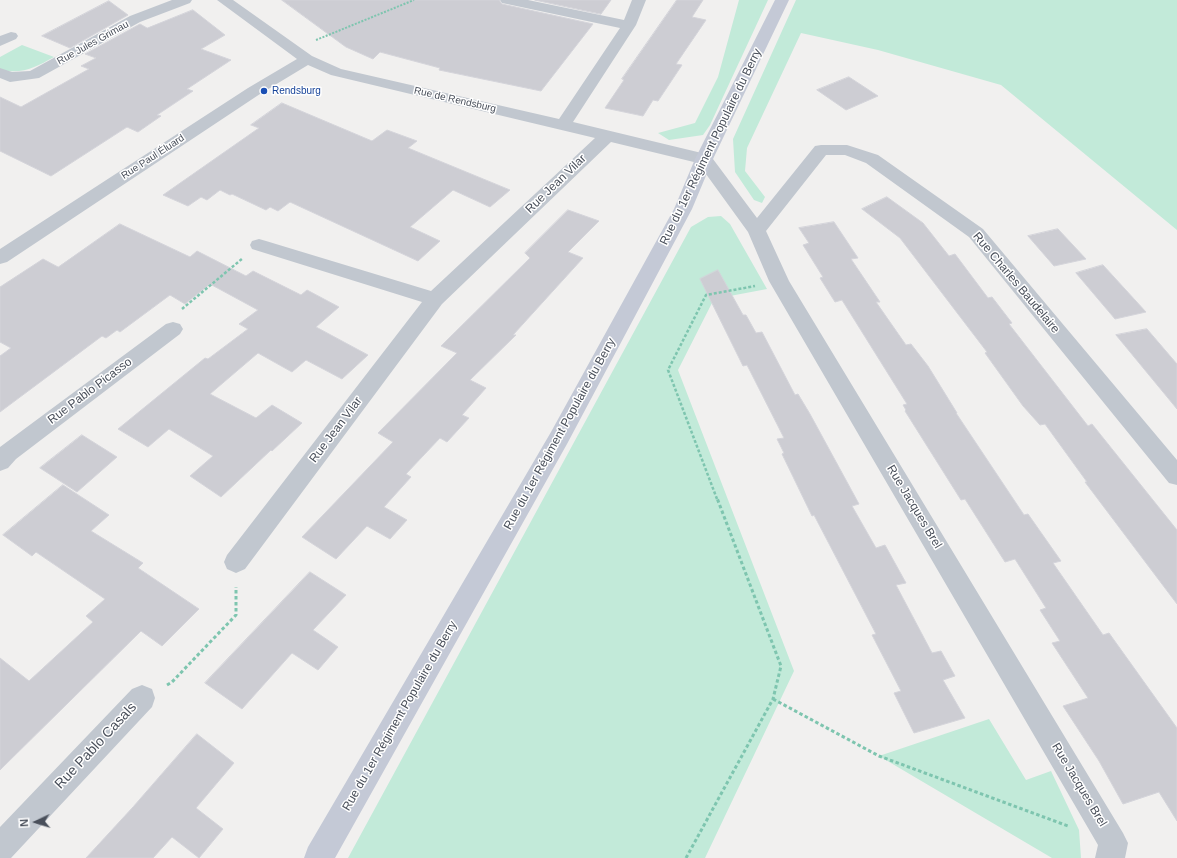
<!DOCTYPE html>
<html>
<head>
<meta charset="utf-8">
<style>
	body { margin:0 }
	#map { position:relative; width:1177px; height:858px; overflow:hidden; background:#f1f0ef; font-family:Arial,sans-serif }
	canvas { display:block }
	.north { position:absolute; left:16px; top:802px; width:40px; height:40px; -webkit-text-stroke:3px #fff; paint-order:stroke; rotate:266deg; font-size:11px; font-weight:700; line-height:16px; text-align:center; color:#494f5a }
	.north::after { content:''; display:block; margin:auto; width:14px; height:18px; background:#494f5a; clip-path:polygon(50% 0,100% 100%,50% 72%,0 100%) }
</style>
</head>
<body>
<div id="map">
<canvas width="1177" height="858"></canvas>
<div class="north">N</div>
</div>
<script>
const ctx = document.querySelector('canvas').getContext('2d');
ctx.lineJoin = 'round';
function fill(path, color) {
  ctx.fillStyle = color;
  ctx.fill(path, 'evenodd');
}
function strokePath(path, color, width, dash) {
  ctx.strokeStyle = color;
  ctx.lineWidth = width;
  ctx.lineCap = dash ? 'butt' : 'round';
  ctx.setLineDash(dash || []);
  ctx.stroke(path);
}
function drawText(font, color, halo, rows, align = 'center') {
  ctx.font = font + ' Arial,sans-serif';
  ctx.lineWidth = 3;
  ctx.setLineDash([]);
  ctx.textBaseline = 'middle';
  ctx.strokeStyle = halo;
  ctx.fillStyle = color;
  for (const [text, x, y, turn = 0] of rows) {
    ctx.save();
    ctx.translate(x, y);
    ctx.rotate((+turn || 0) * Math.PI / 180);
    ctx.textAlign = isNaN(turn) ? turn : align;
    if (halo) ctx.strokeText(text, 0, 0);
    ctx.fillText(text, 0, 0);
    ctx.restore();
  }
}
fill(new Path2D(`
	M739,0H768L710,125L703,135L669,140L658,133L695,123L718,77Z
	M796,0H1177V230L1001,85L878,50L801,33L747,148L745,171L765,197L762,203L754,200L735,172L733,139Z
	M22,45L54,57C34,68 24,74 0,70V57Z
	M721,216L730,224L767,289L714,299L678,370L794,671L705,858H348L691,227L708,217Z
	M989,719L1026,780L1051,771L1079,830L1081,858H1052L879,756Z`), '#c2ead9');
const building = new Path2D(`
	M282,0H499L502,4L593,24L541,91L439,70L440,68L380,52L373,59L346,47Z
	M535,0H611L601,14Z
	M677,0H703L692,17L706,20L676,64L682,65L658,101L653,100L643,116L605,108L624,80L622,79Z
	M109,1L128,15L70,48L42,36Z
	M193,10L225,35L201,49L231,60L187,89L193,91L157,115L161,116L138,132L127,127L51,176L0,151V97L21,107L89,69L81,66L96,58L85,54L140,24L147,28Z
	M849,77L878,96L846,110L817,90Z
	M282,103L372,141L387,130L417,141L408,148L510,190L490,207L453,190L410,227L440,241L418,261L290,202L278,211L270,207L266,210L232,194L230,195L220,190L207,200L201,197L188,206L163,195L259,128L251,125Z
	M887,197L923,223L949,256L955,254L988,298L992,297L1012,323L1009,324L1088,426L1092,424L1177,530V604L1085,482H1087L1045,424L1040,425L1023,406L985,353L987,352L900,238L862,209Z
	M568,210L599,221L568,252L583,258L513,335H516L470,380L486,388L462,415L469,418L447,442L440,438L406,474L411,477L384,507L407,520L390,539L367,526L336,559L302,537L393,442L378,433L457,353L441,346L530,258L525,253Z
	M834,222L858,258L851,259L880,302H876L906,345L911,344L928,366L957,413H956L1024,515L1028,514L1061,561L1053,563L1103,635L1109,633L1177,728V821L1159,792L1123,804L1099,761L1063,706L1088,698L1052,643L1060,641L1040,610L1046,608L1015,559L1005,562L965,499L961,500L905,411L906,410L903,405L907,404L842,300L835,302L820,278L823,277L803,245L809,243L799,228Z
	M120,224L190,257L197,251L246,276L253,271L301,295L307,290L339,307L316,327L368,355L342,379L306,360L292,372L258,353L210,394L256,418L272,405L302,423L272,451L271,450L221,497L190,476L213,456L169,429L148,447L118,429L205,358L208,359L248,329L239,324L258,310L210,284L185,304L170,295L120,332L117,330L106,338L102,336L0,412V356L11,348L0,342V287L43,259L58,267Z
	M1058,229L1086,259L1054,266L1028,236Z
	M1103,265L1146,312L1115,319L1076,273Z
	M718,270L743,315H746L756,333L762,332L795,395L798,394L810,414L859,504L852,506L876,548L885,545L906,583L896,585L932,653L941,651L955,676L943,680L965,718L914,733L894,693L901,691L872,635L876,634L814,515L812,516L782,454L784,453L777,439L784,438L747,365L743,366L700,279Z
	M1147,329L1177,364V409L1116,335Z
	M82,435L117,457L77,492L40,468Z
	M63,485L109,515L91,531L143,563L138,568L199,609L162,646L141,631L0,770V658L29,681L93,622L86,616L105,599L36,552L32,556L3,535Z
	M310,572L346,595L313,630L338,647L318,670L292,653L242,709L205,683Z
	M197,734L234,763L196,808L223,829L199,858L172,837L153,858H86L133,807Z`);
fill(building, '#cdcdd3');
strokePath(building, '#d4d4da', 1);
strokePath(new Path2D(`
	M316,40L414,0`), '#7ec5af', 2, [2, 1.5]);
strokePath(new Path2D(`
	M182,309L243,258
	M717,499L668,370L706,295L755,286`), '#7ec5af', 2.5, [3, 2]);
strokePath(new Path2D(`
	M167,685L172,682L236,615V587
	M773,699L879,756L1068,826
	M686,858L773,699L781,666L717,498`), '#7ec5af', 3, [3.5, 2.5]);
fill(new Path2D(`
	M172,0H192L190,3L140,22L39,78L10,82L0,78V68L12,72L30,71L130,16Z
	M217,0H233L312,56L341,69L559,119L620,28L507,4L502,3L500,0H528L624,20L632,0H646L636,25L573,122L710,155L757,218L815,146L821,145H847L878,155L983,229L1177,460V485L1169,483L969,237L866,163L845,155H826L766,231L789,281L1123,833L1128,843L1125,858H1095L1098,845L769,281L748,232L698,163L611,142L442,304L245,569L236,573L227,569L224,562L227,555L422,302L252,249L250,245L252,241L259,239L266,241L431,291L595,138L331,75L308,65L260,94L7,262L0,264V249L248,88L297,59Z
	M11,32L16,33L18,36L16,39L0,46V36Z
	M173,322L180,324L183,329L180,334L16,459L8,468L0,471V447L166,324Z
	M142,685L152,689L155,698L152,707L11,858H0V827L132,689Z`), '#c1c7cf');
fill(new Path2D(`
	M775,0H789L713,159L692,209L567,444L335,858H304L308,847L551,432L674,209L695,159Z`), '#c4c9d6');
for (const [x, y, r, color] of [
	[264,91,4,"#1a4fb4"]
]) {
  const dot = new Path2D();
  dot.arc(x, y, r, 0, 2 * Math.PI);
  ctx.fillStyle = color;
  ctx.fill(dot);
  strokePath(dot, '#fff', 1.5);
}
drawText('10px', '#494f5a', '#fff', [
	["Rue Jules Grimau",93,43,-29],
	["Rue de Rendsburg",455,100,13],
	["Rue Paul Éluard",153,157,-33]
]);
drawText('10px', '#164399', '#fff', [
	["Rendsburg",272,91]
], 'left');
drawText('12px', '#494f5a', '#fff', [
	["Rue du 1er Régiment Populaire du Berry",711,147,-64],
	["Rue Jean Vilar",556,184,-44],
	["Rue Charles Baudelaire",1016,283,50],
	["Rue Pablo Picasso",90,391,-37],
	["Rue Jean Vilar",336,430,-53],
	["Rue du 1er Régiment Populaire du Berry",560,434,-61],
	["Rue Jacques Brel",914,507,59],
	["Rue du 1er Régiment Populaire du Berry",400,716,-60],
	["Rue Jacques Brel",1079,785,59]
]);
drawText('14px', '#494f5a', '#fff', [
	["Rue Pablo Casals",96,746,-47]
]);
</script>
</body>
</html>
